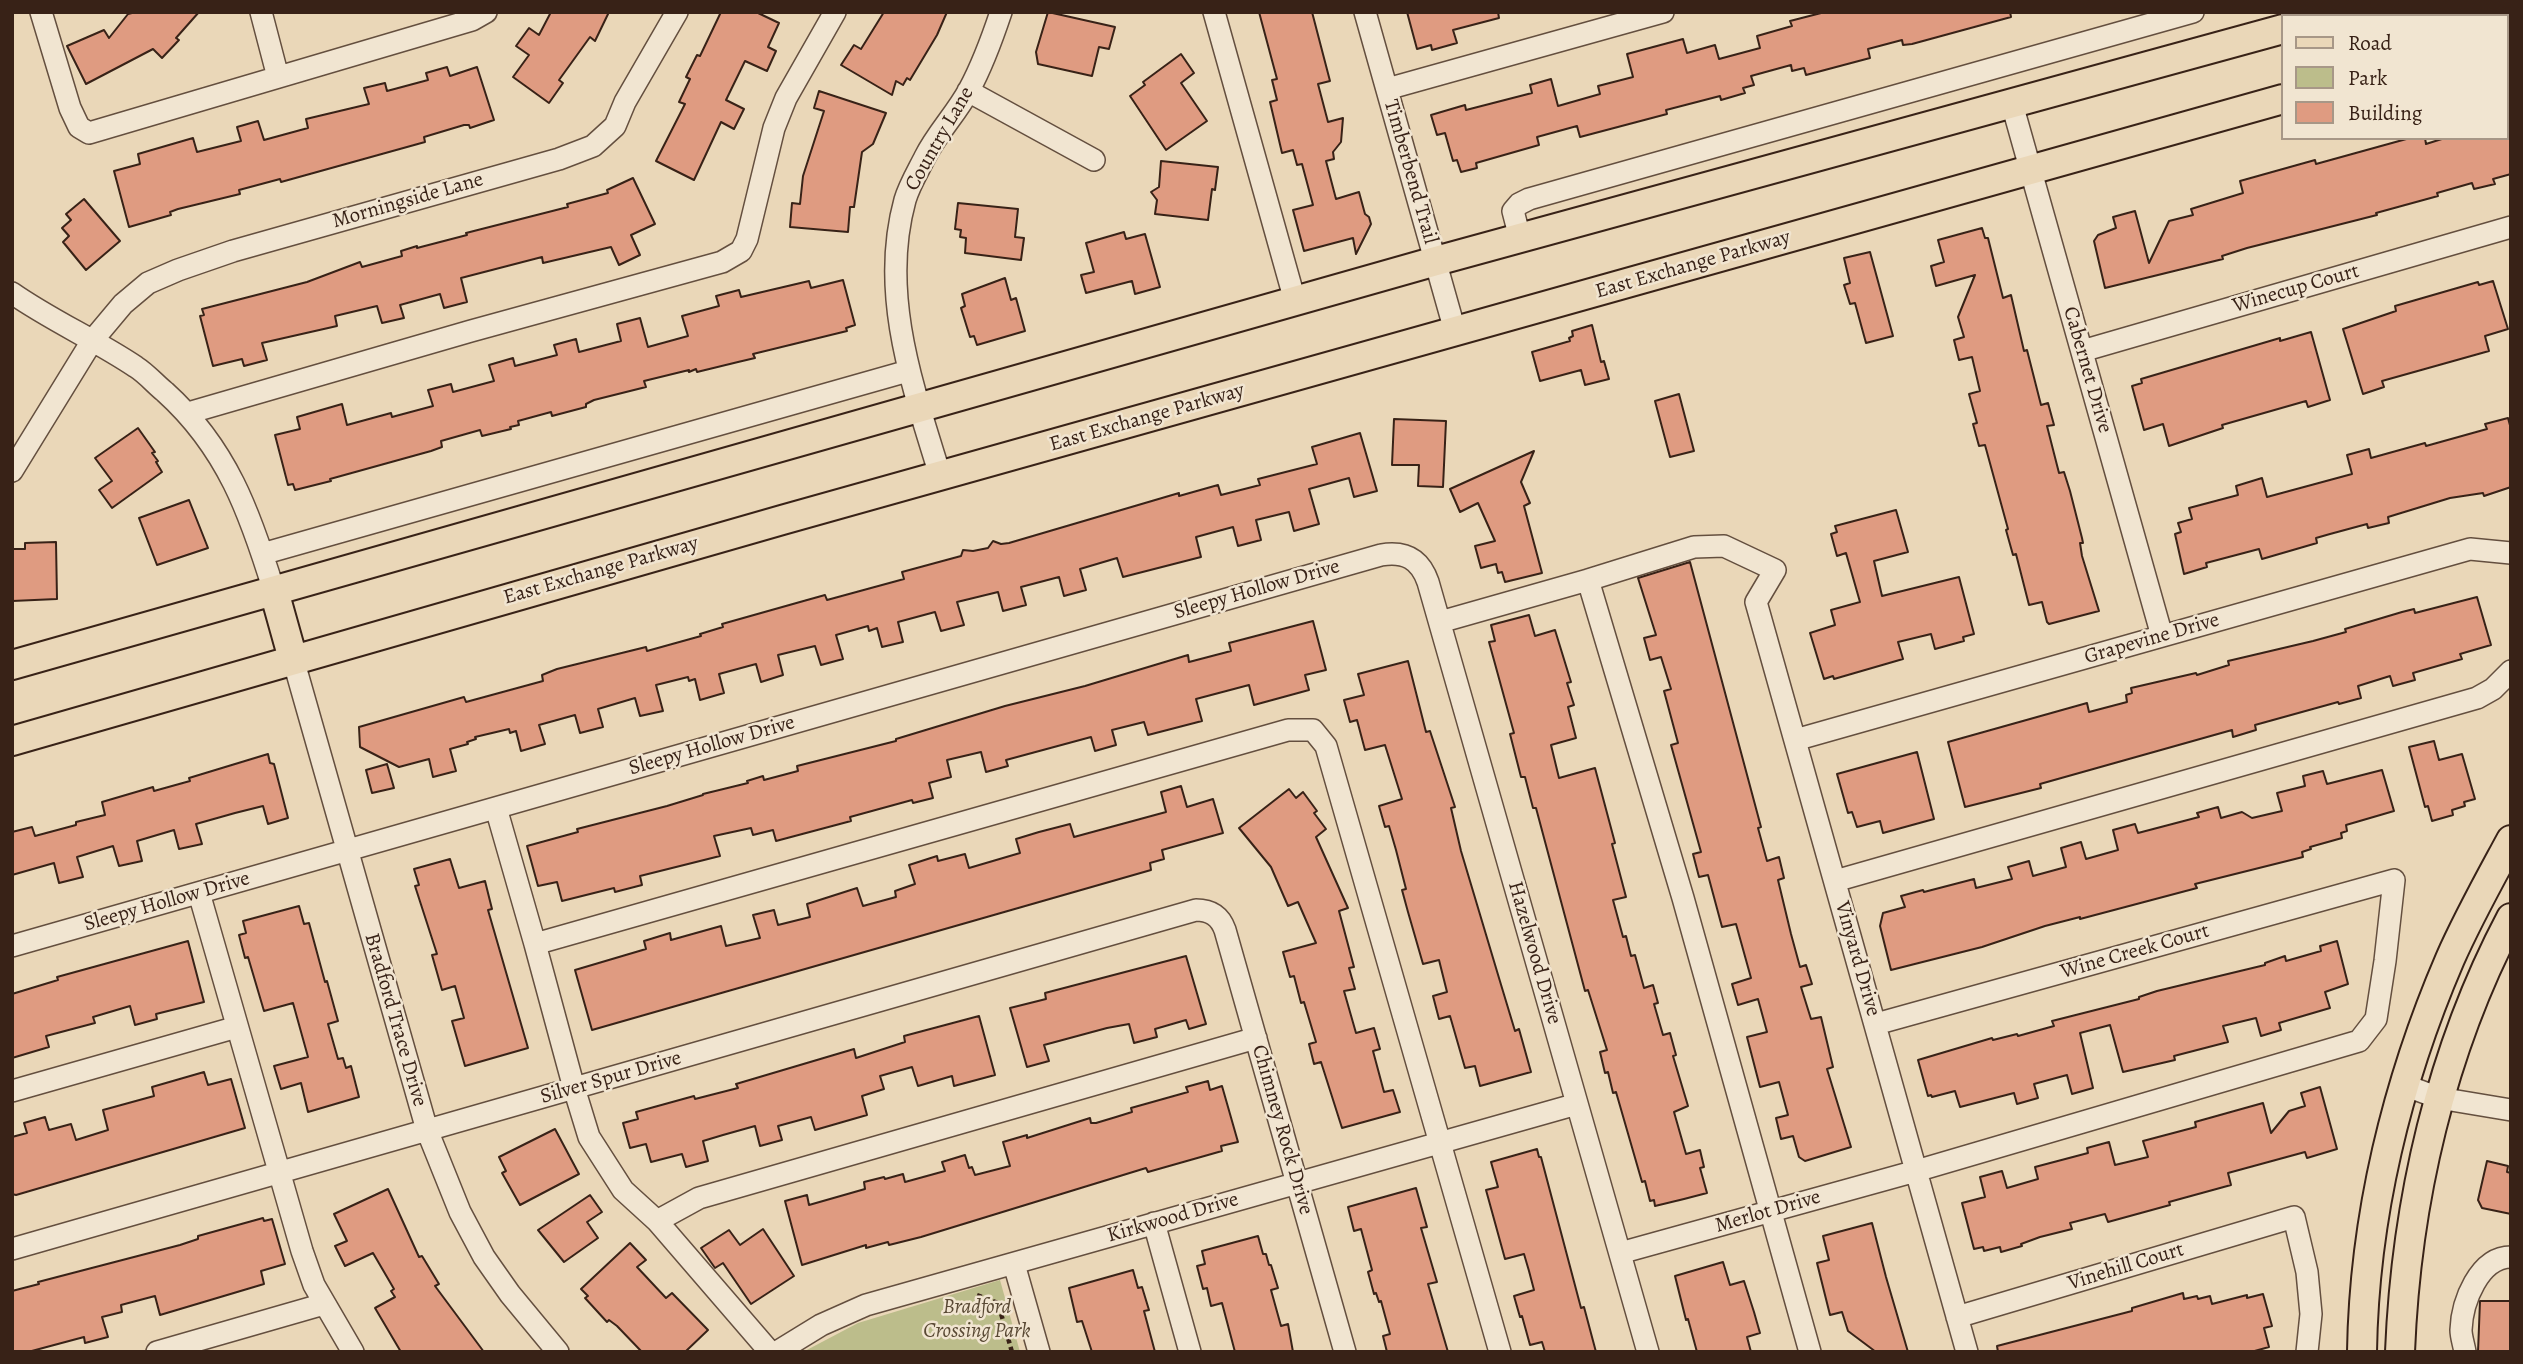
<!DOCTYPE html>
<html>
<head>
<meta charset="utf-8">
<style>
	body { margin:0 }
	#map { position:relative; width:2523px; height:1364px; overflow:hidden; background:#ead7b8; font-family:Alegreya,serif }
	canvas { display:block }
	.frame { position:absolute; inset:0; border:14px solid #382217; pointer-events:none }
	.legend { position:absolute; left:2281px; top:14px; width:228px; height:126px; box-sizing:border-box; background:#f1e5d1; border:2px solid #a79787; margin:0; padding:9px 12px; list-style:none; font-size:21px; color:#382217 }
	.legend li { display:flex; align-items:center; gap:14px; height:35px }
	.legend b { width:35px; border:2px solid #a79787 }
</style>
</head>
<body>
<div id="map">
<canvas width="2523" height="1364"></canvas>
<div class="frame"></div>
<ul class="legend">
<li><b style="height:9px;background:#ead7b8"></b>Road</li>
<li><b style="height:19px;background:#bcbd8b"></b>Park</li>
<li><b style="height:19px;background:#df9b81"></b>Building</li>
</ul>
</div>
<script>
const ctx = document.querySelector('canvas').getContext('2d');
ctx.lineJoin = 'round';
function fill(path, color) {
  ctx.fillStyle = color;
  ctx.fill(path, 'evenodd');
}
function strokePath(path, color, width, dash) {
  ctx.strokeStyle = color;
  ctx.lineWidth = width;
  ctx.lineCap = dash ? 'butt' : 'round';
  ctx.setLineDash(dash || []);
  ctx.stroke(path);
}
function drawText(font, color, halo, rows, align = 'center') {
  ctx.font = font + ' Alegreya,serif';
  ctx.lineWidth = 5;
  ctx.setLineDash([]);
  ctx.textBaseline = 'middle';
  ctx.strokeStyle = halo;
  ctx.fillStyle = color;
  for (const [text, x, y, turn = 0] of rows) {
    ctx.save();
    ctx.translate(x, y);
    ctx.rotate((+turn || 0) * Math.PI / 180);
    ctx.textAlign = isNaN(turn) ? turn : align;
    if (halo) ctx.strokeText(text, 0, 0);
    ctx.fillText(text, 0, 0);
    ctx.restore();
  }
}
fill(new Path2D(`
	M1000,1280L1020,1352H803L858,1323Z`), '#bcbd8b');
const building = new Path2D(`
	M136,12H199L176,38L179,40L162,58L153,49L86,84L67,46L104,30L109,38L128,14Z
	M551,12H609L595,41L590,37L559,80L563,83L549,103L513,77L529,55L516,46L529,28L539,35Z
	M721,12H756L779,23L768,47L776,51L767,71L745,61L726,100L744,109L734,129L721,122L694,180L656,161L685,104L679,102L690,79L686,77L697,55L700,56Z
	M884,12H947L937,35L910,80L907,78L903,85L896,81L892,95L841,65L854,45L861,49Z
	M1048,12L1115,27L1109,49L1099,47L1092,76L1038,64L1036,52Z
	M1259,12H1312L1330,81L1318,84L1328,122L1343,118L1341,142L1333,152L1334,159L1326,161L1336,199L1359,192L1365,214L1369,217L1371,224L1356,254L1353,238L1304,251L1293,210L1313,205L1302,164L1297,165L1293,150L1282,153L1270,102L1277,100L1272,80L1277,79Z
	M1407,12H1498L1499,18L1453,30L1457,43L1432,50L1431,45L1417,49Z
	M1825,12H2010L2011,17L1912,44L1903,45L1902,40L1868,49L1870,58L1806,75L1804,68L1792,71L1791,65L1751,76L1754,85L1743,88L1745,93L1721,100L1720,96L1666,110L1667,114L1580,137L1577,126L1537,137L1539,145L1476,163L1477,168L1461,172L1457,160L1453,161L1445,133L1437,135L1431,115L1465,105L1466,110L1532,93L1530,85L1551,79L1558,106L1600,94L1598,86L1633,77L1627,54L1683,39L1687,53L1715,45L1719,59L1760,48L1757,36L1792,26L1790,21Z
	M1181,54L1194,73L1181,83L1207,121L1166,150L1130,96L1145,85L1143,82Z
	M447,67L450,76L477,67L494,120L470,128L469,125H464L424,137L425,142L281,182L280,179L239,190L240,194L178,209L170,212L171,215L129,227L114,171L140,164L138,154L193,138L197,152L241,141L237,127L258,121L264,140L308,128L306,119L369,104L364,88L385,83L387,91L428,80L426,73Z
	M819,91L886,113L873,144L862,152L854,207H850L848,232L790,227L792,203L800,204L803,176L824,111L814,108Z
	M2410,138H2425L2426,144L2445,138H2511V174L2493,179L2495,184L2474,189L2472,183L2437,193L2438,196L2376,213L2377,215L2247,248L2222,256L2223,259L2105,288L2094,241L2098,235L2116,228L2113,217L2135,211L2149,263L2169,221L2193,215L2191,209L2243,193L2240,181L2315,160L2316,164Z
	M1161,161L1218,167L1215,190L1212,189L1208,220L1155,214L1157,200L1151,192L1159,187Z
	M633,178L655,224L631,235L640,255L619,265L611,247L543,263L542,257L461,278L467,302L444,308L440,294L400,305L404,318L382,323L377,306L335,316L337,326L262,343L267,360L244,366L242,359L213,366L200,316L204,315L202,309L307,282L360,262L362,267L402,256L401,251L417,246V248L467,235L466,233L568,207L567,204L608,193L607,190Z
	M84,199L120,241L86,270L63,242L69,236L62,228L71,220L66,214Z
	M958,203L1018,209L1015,237L1024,238L1021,260L965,253L966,238L960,237L961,230L955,229Z
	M1982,228L1985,238H1988L2003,298L2011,295L2024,351L2027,350L2041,405L2048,403L2054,425L2047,426L2059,473L2064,472L2070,491L2082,538L2083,543H2080L2082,556L2099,611L2049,624L2047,622L2042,602L2029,605L2016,554L2013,555L2006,530L2008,529L1985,445L1979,446L1973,424L1977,423L1969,394L1980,391L1972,357L1959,360L1954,340L1964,337L1958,317L1975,275L1936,286L1931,266L1944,262L1938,240Z
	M1124,232L1126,239L1145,234L1160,287L1135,294L1132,281L1086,293L1081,275L1094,272L1086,243Z
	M1870,252L1893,336L1866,343L1855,303L1850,304L1844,285L1850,283L1844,258Z
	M1005,278L1011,300L1016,298L1025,331L977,345L974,336L970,337L961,308L965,306L962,294Z
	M843,280L855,325L846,328L847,331L753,354L755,358L738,362L697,372L696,369L689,372V370L644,381L646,387L594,400L586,404V407L552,416L551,412L518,421L519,425L510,427L511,429L482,436L480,430L441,441L442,447L431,451L330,479L331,481L295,490L293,484L288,485L275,435L300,429L297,417L342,404L347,425L391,413L392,417L433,406L428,390L451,384L453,392L494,381L489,365L513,358L515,366L557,355L554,345L576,339L579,352L621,341L617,324L640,318L648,347L688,336L682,316L719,306L716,296L739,290L741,297L809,281L811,288Z
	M2493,281L2508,329L2485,336L2489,351L2382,381L2384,387L2363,394L2343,329L2396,311L2395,306L2478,282L2479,285Z
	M1592,325L1601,362L1604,361L1609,379L1585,385L1581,370L1540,381L1532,352L1570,341L1569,338L1573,336L1572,331Z
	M2311,332L2330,400L2308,407L2306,401L2222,425L2223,428L2169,446L2163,424L2144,430L2132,386L2142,383L2141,379L2280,338V341Z
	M1679,394L1694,451L1670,457L1655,401Z
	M2508,418L2511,429V487L2484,496L2483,493L2450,498L2388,517L2389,523L2368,528L2367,524L2330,534L2316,538L2317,543L2262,559L2259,549L2206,563L2207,567L2184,574L2175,534L2181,532L2178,523L2192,519L2189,508L2238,495L2236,486L2262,478L2267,497L2352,474L2347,455L2369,449L2371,458L2425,443L2426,446L2487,429L2485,424Z
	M1394,419L1446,421L1443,487L1418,486L1419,465H1392Z
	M138,428L155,452L152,453L158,461L156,462L162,472L112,508L99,490L112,481L95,458Z
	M1360,433L1377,491L1354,497L1349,478L1309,489L1319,524L1294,531L1289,512L1256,520L1261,540L1238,546L1233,527L1196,537L1201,557L1123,577L1117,558L1080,569L1086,590L1064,596L1059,577L1021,587L1026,605L1003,611L998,592L957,602L964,625L941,631L935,612L898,622L903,642L882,647L877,628L869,631L868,626L836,635L843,659L821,665L815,646L778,655L783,675L761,682L756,664L719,674L724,693L700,700L695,679L689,681L688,677L656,685L663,711L640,716L635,698L598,709L603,727L580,733L575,715L539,725L545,744L521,751L516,731L510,733L509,729L475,737L476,739L467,742L468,744L450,749L456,771L433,777L429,759L399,767L360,747L359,727L464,697L466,702L543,681L542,675L557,669L646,647L647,651L701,636L700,634L723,627L722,624L800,602L825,595L827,600L904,579L902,572L961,556L963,550L973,551L988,548L993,541L1001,544L1009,543L1179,493V496L1218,485L1221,495L1260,485L1258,479L1317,464L1312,447Z
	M1534,451L1521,482L1530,503L1524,506L1542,573L1505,582L1502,572L1498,573L1496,564L1481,568L1475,546L1495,541L1478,503L1460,512L1450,489Z
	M189,500L208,548L157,565L139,518Z
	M1896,510L1908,552L1874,561L1882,596L1959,577L1974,634L1963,637L1964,641L1935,649L1931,634L1898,642L1903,659L1834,679L1833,676L1824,679L1810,633L1835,625L1831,610L1860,602L1846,553L1837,556L1831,534L1837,532L1835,526Z
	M56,542L57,599L12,601V549H25V543Z
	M1690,562L1761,827L1758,828L1767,861L1779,857L1784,878L1778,880L1791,934L1800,967L1806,965L1812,984L1801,987L1811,1019L1821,1017L1833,1067L1827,1069L1851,1147L1805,1161L1799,1157L1793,1136L1781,1139L1776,1118L1788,1115L1779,1082L1760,1087L1747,1037L1767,1032L1758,999L1738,1005L1732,984L1751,978L1736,924L1722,927L1708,875L1699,877L1693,854L1701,852L1671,745L1678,743L1664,691L1671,689L1661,657L1650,660L1644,638L1656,635L1638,578Z
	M2477,597L2491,645L2460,654L2462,659L2413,673L2415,680L2393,686L2390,676L2358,686L2361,698L2339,704L2338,702L2255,725L2256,730L2233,737L2232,730L2040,784L2041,788L1965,807L1948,742L2087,703L2089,712L2127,702L2126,695L2132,693L2131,688L2196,673L2197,675L2229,665L2228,661L2313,641L2346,632L2345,629L2402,612L2414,609L2415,613Z
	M1529,615L1535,636L1555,630L1571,682L1567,683L1574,705L1568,707L1576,738L1551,745L1559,778L1595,768L1615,843L1612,844L1626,897L1613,900L1623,937L1626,936L1631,956L1635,955L1644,988L1653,985L1658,1003L1654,1004L1663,1035L1670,1033L1676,1055L1673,1056L1688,1106L1674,1112L1686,1154L1700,1150L1704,1167L1700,1168L1707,1193L1684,1199L1655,1206L1654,1200L1650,1201L1645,1181L1642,1182L1616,1092L1613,1093L1608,1072L1605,1073L1600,1052L1607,1050L1588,990L1585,991L1536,808H1533L1525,777H1521L1510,734L1514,733L1489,642L1495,641L1491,625Z
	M1313,621L1326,670L1305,675L1309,690L1254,705L1249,685L1196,699L1202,721L1148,735L1144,722L1112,730L1116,745L1095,751L1091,737L1006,760L1008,766L986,772L981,752L947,760L951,777L929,783L933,798L913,803L912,800L850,817L851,821L776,841L773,830L753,835L751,828L714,836L720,856L640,876L642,885L615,892L614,888L562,901L557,882L538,886L527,846L578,832L577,829L667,806L703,795V794L748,783L747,781L763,776L764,780L798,771L797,766L896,741V739L1005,706L1085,686L1188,655L1189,662L1231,651L1229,643Z
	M1408,661L1426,732L1430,731L1455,807L1451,808L1461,851L1499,978L1515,1031L1519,1029L1531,1072L1480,1086L1475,1066L1465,1068L1450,1016L1439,1019L1433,996L1447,992L1439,960L1423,964L1408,912L1402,890L1406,889L1396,850L1389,826L1385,827L1379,806L1402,799L1385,745L1365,750L1357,720L1350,722L1344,700L1364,695L1358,674Z
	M2434,741L2439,760L2462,754L2475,799L2464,802L2465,806L2452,810L2453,815L2432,821L2428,806L2425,807L2409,747Z
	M1917,752L1934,819L1883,833L1880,821L1857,827L1852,812L1848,813L1837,774Z
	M268,754L270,763L274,764L288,818L268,824L263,806L235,813L196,824L202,844L179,849L174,830L137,841L142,861L119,866L113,846L77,857L83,877L59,883L54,863L12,875V832L32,827L35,836L76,825V822L105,815L102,802L153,787L154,791L190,781L189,778Z
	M387,764L394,788L372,793L366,770Z
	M2382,770L2394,811L2346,825L2347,831L2341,833L2342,838L2310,847L2311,849L2302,852L2303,857L2195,884L2197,888L2080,919V917L2045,926L1982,947L1891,970L1880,926L1883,913L1905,907L1901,896L1923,890L1924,892L1974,879L1976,888L2012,879L2008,867L2029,861L2033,876L2066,867L2061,848L2081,842L2086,859L2118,850L2113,830L2135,824L2138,833L2199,817L2197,813L2218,807L2221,818L2242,812L2252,818L2282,811L2277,793L2305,786L2303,776L2323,771L2327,784Z
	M1181,786L1187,807L1213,799L1223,833L1162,850L1164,859L1150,863L1151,870L592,1030L575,970L646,949L644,941L670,933L671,940L721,926L726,946L760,938L753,915L774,910L778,925L810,917L807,904L857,888L863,906L896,897L895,891L915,884L909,865L937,856L938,861L965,854L969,868L1020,853L1016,839L1039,832L1070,824L1074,837L1166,812L1161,792Z
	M1289,789L1296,798L1303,792L1317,811L1314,813L1326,829L1316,837L1348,908L1339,911L1354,967L1349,968L1355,989L1344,991L1356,1033L1374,1028L1380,1049L1373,1051L1384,1092L1393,1090L1400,1112L1342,1128L1321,1062L1314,1064L1309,1044L1316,1042L1304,1002L1301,1003L1294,976L1290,977L1283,952L1316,943L1298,902L1288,906L1271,867L1239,828Z
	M450,859L459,888L485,881L492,909L488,910L528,1048L465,1066L452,1021L464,1018L455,986L442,990L432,955L437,954L415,886L419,885L414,869Z
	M299,906L304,924L309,923L325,982L327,981L338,1021L328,1024L338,1059L343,1058L346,1068L351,1066L359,1097L308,1112L301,1083L281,1089L274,1066L308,1057L293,1003L264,1011L248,957L245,958L239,935L246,933L243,921Z
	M188,941L204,1002L156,1014L157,1019L135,1025L130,1006L93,1017L95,1023L46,1036L49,1047L12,1058V994L58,980L57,977Z
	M2337,941L2348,984L2325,992L2330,1008L2279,1023L2281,1030L2261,1036L2256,1018L2223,1026L2228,1042L2174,1056L2175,1060L2123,1072L2110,1025L2080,1033L2093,1088L2072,1094L2067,1075L2034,1084L2038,1098L2017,1104L2014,1093L1960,1107L1955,1091L1932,1097L1931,1095L1928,1096L1918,1060L1992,1038L1993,1040L2017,1034L2018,1036L2054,1026L2052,1021L2139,999V997L2157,991L2265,965V963L2285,956L2286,961L2321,951L2320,946Z
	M1186,956L1206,1024L1189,1029L1186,1020L1155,1029L1157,1037L1134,1043L1129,1024L1107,1028L1044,1045L1049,1061L1027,1067L1010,1008L1046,999L1045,993Z
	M979,1016L995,1075L954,1086L952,1076L918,1086L912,1067L880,1076L884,1089L862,1096L867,1115L815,1130L811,1117L778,1126L782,1140L760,1146L755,1126L723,1135L703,1141L708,1161L686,1167L682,1154L651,1162L646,1144L630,1148L623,1123L638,1119L636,1112L694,1096L695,1099L738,1088L736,1084L854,1049L856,1058L905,1042L904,1036Z
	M204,1072L208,1085L231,1079L245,1128L16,1195L12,1194V1137L27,1133L24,1123L45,1117L49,1130L71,1124L76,1140L108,1130L103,1110L154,1096L152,1087Z
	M1208,1081L1210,1090L1222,1086L1238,1142L1221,1146L1222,1151L1148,1172L1146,1168L921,1237L889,1245L888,1242L866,1248V1245L802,1265L785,1201L807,1195L809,1205L865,1189L864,1182L884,1177L885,1179L903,1174L905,1182L945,1171L942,1162L965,1155L969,1168L972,1167L975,1175L1010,1166L1003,1142L1027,1135V1138L1090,1118L1091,1123H1096L1116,1117L1132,1112L1131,1108L1188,1092L1186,1087Z
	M2320,1087L2337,1149L2307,1158L2305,1152L2228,1173L2231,1185L2169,1202L2170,1205L2108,1222L2105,1214L2070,1223L2072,1229L2040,1237L2021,1244L2022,1246L2001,1252L2000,1247L1984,1251L1983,1247L1974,1249L1962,1203L1985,1197L1980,1177L2002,1171L2007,1188L2038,1179L2035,1167L2088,1153L2087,1148L2109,1142L2115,1165L2148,1157L2143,1141L2196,1127L2195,1122L2263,1103L2271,1133L2289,1111L2305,1106L2301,1093Z
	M555,1129L579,1174L520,1205L502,1173L506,1171L499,1157Z
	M1537,1149L1539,1157H1541L1581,1308L1584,1307L1596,1352H1545L1542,1342L1530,1345L1522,1316L1520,1317L1514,1296L1534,1290L1529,1271L1524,1254L1505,1259L1486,1190L1498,1187L1491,1162Z
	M2487,1161L2508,1166L2507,1172L2511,1173V1214L2482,1208L2478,1200Z
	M1416,1188L1427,1227L1421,1228L1437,1282L1428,1284L1448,1352H1387L1383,1336L1390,1334L1381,1301L1379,1302L1376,1293L1374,1294L1368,1272L1372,1270L1361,1229L1354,1231L1348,1207Z
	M388,1189L419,1257L422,1256L439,1284L435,1286L484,1352H401L375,1308L395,1297L391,1291L394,1289L373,1253L345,1266L335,1246L347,1241L334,1214Z
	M590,1195L602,1212L587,1222L598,1238L564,1262L538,1230Z
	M263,1218L264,1221L272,1219L285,1264L261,1271L264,1284L160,1315L155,1296L121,1305L122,1312L102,1317L108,1337L85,1343L84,1337L28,1352H12V1291L39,1284L38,1282L180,1245L198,1239V1236Z
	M1872,1223L1886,1277L1908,1352H1876L1848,1331L1842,1312L1830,1315L1817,1263L1829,1260L1823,1236Z
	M763,1229L794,1276L751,1304L723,1263L715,1268L701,1248L729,1230L740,1245Z
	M1258,1236L1263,1254H1266L1269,1265H1271L1278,1288L1271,1290L1281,1326L1288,1324L1293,1352H1235L1222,1303L1211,1306L1207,1288L1203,1289L1197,1266L1205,1264L1202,1251Z
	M630,1243L646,1260L637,1267L666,1298L672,1293L708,1330L685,1352H642L617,1326L609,1320L607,1322L585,1298L588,1296L581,1289Z
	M1723,1262L1730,1285L1744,1281L1754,1312L1760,1333L1747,1337L1751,1352H1697L1688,1319L1686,1320L1675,1276Z
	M1133,1270L1138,1288L1142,1287L1149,1310L1144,1311L1155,1352H1092L1082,1321L1077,1322L1069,1288Z
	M2183,1293L2184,1299L2197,1296L2198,1299L2210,1296L2212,1304L2247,1295V1298L2263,1294L2272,1326L2264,1328L2269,1347L2251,1352H1998L1997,1346L2132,1311V1308Z
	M2480,1301H2511V1352H2478Z`);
fill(building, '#df9b81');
strokePath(building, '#382217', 2);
const minor = new Path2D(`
	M41,12L70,108L79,127L89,133L472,20L486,12
	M261,12L278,77
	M1214,12L1295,301
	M1365,12L1455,331
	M1387,89L1663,12
	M968,91L1094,160
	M2012,104L2162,636
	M1520,238L1513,211L1519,204L1529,199L2193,12
	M12,293C52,321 96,340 136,367C147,374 155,384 165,392C227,448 250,513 274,591
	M2082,351L2511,227
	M188,413L471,331L722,262L741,251L747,239L774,128L786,98L835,12
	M12,471L92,341L123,304L148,283L178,270L233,251L559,159L593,146L615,126L625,102L677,12
	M940,475C913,387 879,294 905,200C909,186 918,171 925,157C937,133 956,114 969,90C982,66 992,39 1001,12
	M262,554L908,371
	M1588,580L1694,547L1724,546L1775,570L1756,602L1967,1352
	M1440,622L1588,580L1683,898L1810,1352
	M293,659L427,1130L460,1212L484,1257L510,1294L558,1352
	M1795,740L2470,549L2511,553
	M496,808L535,944
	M1835,881L2477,698L2493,689L2511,671
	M199,893L302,1251L314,1285L353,1352
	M12,946L1381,555C1405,551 1420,559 1428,582L1648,1352
	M2404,1085L2439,1098L2511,1110
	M12,1091L237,1027
	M657,1221L699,1198L1256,1038
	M1154,1223L1190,1352
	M12,1249L1196,910C1210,910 1220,916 1225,930L1345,1352
	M1620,1253L1916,1171L2359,1041L2376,1019L2385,961L2394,880L1876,1024
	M1014,1264L1039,1352
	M1957,1317L2294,1217L2307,1272L2311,1314L2307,1352
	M157,1352L324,1304
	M770,1352L657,1221L623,1190L589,1137L574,1088L535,944L1288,730H1313L1326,746L1500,1352
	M777,1352L821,1325L866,1305L1577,1104
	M2465,1352C2464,1345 2461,1337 2461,1330C2462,1302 2479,1257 2511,1257`);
const major = new Path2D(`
	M2332,16L2345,12
	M2507,36L2511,35
	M274,591L293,659
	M12,665L1436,261L2283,29
	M12,741L782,520L2283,99
	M2362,1352C2364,1217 2397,1082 2450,959C2468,918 2490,879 2511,840
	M2400,1352C2406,1202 2441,1050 2511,918`);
strokePath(minor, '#644f3f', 24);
strokePath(major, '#382217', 32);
strokePath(new Path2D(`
	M977,1295L998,1303L1012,1352`), '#382217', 4.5, [5, 3.5]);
strokePath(minor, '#f1e5d1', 21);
strokePath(major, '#ead7b8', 28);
drawText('21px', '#382217', '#f1e5d1', [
	["Country Lane",940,139,-60],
	["Timberbend Trail",1410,172,74],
	["Morningside Lane",408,201,-16],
	["East Exchange Parkway",1693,265,-16],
	["Winecup Court",2296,289,-16],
	["Cabernet Drive",2087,370,74],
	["East Exchange Parkway",1147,418,-16],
	["East Exchange Parkway",601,571,-16],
	["Sleepy Hollow Drive",1257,590,-16],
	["Grapevine Drive",2152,639,-16],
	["Sleepy Hollow Drive",712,746,-16],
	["Sleepy Hollow Drive",167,902,-16],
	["Wine Creek Court",2135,952,-16],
	["Hazelwood Drive",1534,953,74],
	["Vinyard Drive",1857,959,74],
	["Bradford Trace Drive",395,1020,74],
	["Silver Spur Drive",611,1078,-16],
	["Chimney Rock Drive",1282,1130,74],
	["Merlot Drive",1768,1212,-16],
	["Kirkwood Drive",1173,1218,-16],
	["Vinehill Court",2126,1267,-17]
]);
drawText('italic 21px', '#594934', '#f1e5d1', [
	["Bradford",977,1308],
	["Crossing Park",977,1332]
]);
</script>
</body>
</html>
